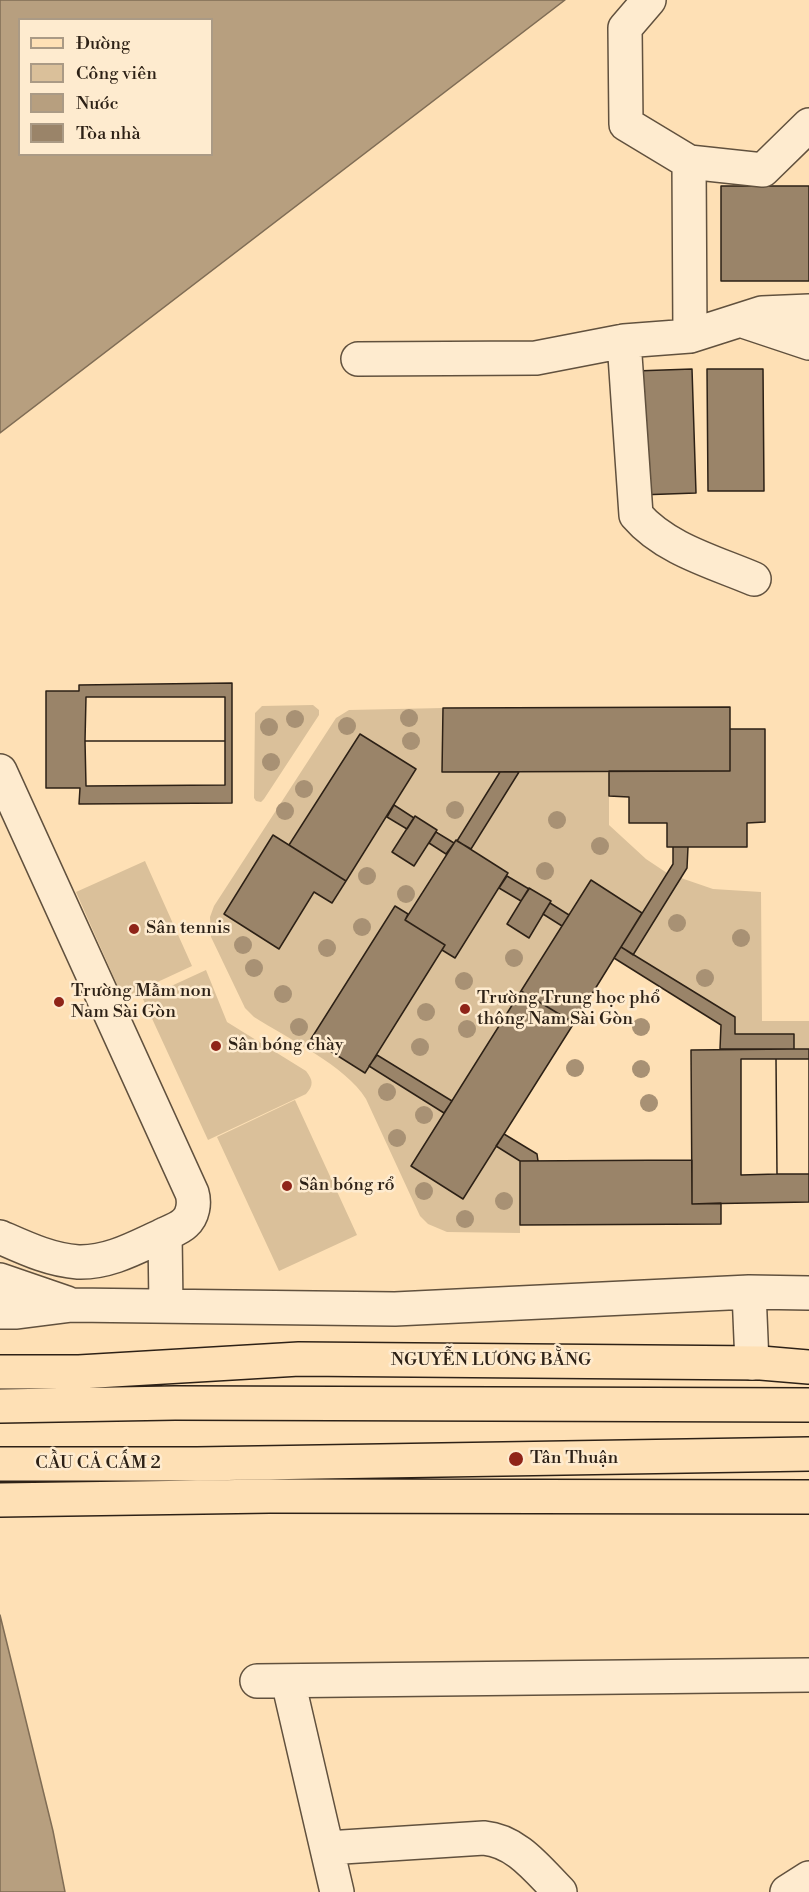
<!DOCTYPE html>
<html>
<head>
<meta charset="utf-8">
<style>
	body { margin:0 }
	#map { position:relative; width:809px; height:1892px; overflow:hidden; background:#fee0b5; font-family:"Libre Bodoni",serif }
	canvas { display:block }
	.legend { position:absolute; left:18px; top:18px; width:195px; height:138px; box-sizing:border-box; background:#feebcf; border:2px solid #aa9a85; margin:0; padding:8px 10px; list-style:none; font-size:18px; color:#2d2116 }
	.legend li { display:flex; align-items:center; gap:12px; height:30px }
	.legend b { width:30px; border:2px solid #aa9a85 }
</style>
</head>
<body>
<div id="map">
<canvas width="809" height="1892"></canvas>
<ul class="legend">
<li><b style="height:8px;background:#fee0b5"></b>Đường</li>
<li><b style="height:16px;background:#dac09a"></b>Công viên</li>
<li><b style="height:16px;background:#b79f7f"></b>Nước</li>
<li><b style="height:16px;background:#9a8469"></b>Tòa nhà</li>
</ul>
</div>
<script>
const ctx = document.querySelector('canvas').getContext('2d');
ctx.lineJoin = 'round';
function fill(path, color) {
  ctx.fillStyle = color;
  ctx.fill(path, 'evenodd');
}
function strokePath(path, color, width, dash) {
  ctx.strokeStyle = color;
  ctx.lineWidth = width;
  ctx.lineCap = dash ? 'butt' : 'round';
  ctx.setLineDash(dash || []);
  ctx.stroke(path);
}
function drawText(font, color, halo, rows, align = 'center') {
  ctx.font = font + ' "Libre Bodoni",serif';
  ctx.lineWidth = 5;
  ctx.setLineDash([]);
  ctx.textBaseline = 'middle';
  ctx.strokeStyle = halo;
  ctx.fillStyle = color;
  for (const [text, x, y, turn = 0] of rows) {
    ctx.save();
    ctx.translate(x, y);
    ctx.rotate((+turn || 0) * Math.PI / 180);
    ctx.textAlign = isNaN(turn) ? turn : align;
    if (halo) ctx.strokeText(text, 0, 0);
    ctx.fillText(text, 0, 0);
    ctx.restore();
  }
}
fill(new Path2D(`
	M313,705L319,710V715L264,799L261,802L256,801L254,798L255,713L262,706Z
	M443,708V772H500L457,841L456,840L454,843L416,816L414,818L394,805L416,769L360,734L289,845L273,836L224,914L279,949L314,892L332,903L387,817L407,829L393,853L414,866L429,843L446,854L408,914L394,907L311,1039L364,1073L369,1066L520,1161V1233L447,1232L428,1224L420,1216L366,1099C346,1066 287,1038 254,1017L245,1008L211,937L210,917L214,906L336,718L349,710Z
	M609,771V825L646,859L667,873L642,913L591,881L569,915L550,903L551,901L507,876L508,873L471,849L519,772Z
	M145,861L192,966L123,998L76,892Z
	M681,878L713,889L761,892L762,1021H809V1049H794V1034H735V1017L633,955Z
	M499,888L521,901L507,924L528,938L543,914L562,926L452,1101L377,1055L442,950L455,958Z
	M206,970L227,1022L306,1071C313,1080 314,1085 306,1094L208,1140L143,999Z
	M295,1100L357,1235L279,1271L217,1137Z`), '#dac09a');
const water = new Path2D(`
	M0,0H565L0,433ZM20,20H212V154H20Z
	M0,1615L53,1831L65,1892H0Z`);
fill(water, '#b79f7f');
strokePath(water, '#806d55', 1.5);
const building = new Path2D(`
	M721,186H809V281H721Z
	M692,369L696,493L639,495L635,371Z
	M707,369H763L764,491H708Z
	M232,683V803L79,804L80,788H46V691H79V685Z
	M86,697H225V741H85Z
	M730,707V771L442,772L443,708Z
	M730,729H765V822L747,823V847H667V823H629V797L609,796V771H730Z
	M360,734L416,769L346,881L289,845Z
	M85,741H225V785L86,786Z
	M500,772H519L471,849L457,841Z
	M394,805L414,818L407,829L387,817Z
	M415,816L437,830L414,866L392,852Z
	M436,832L454,843L446,854L429,843Z
	M273,835L346,881L332,903L314,892L279,949L224,914Z
	M456,840L508,873L455,958L442,950L445,945L405,920Z
	M673,847H688L687,868L633,955L621,947L673,864Z
	M507,876L529,889L521,901L499,888Z
	M591,880L642,913L574,1023L521,991Z
	M529,888L551,901L529,938L507,924Z
	M550,903L569,915L562,926L543,914Z
	M395,906L408,914L405,920L445,945L365,1073L311,1039Z
	M621,947L735,1017V1034H794V1049H720L721,1025L614,958Z
	M521,991L574,1023L463,1199L411,1166Z
	M794,1049H809V1202L692,1204L691,1050Z
	M377,1055L452,1101L444,1113L369,1066Z
	M741,1059H776L777,1174L741,1175Z
	M776,1059H809V1174H777Z
	M504,1134L537,1154L538,1161H520L496,1146Z
	M692,1160V1204L721,1203V1224L520,1225V1161Z`);
fill(building, '#9a8469');
strokePath(building, '#2d2116', 1.5);
const minor = new Path2D(`
	M649,0L625,28L626,124L689,162L690,336L762,313L809,311
	M689,162L763,170L809,125
	M743,321L809,343
	M624,341L636,515C665,549 714,562 754,579
	M358,359L536,358L624,341L690,336
	M0,771L192,1193C195,1203 193,1216 185,1223C179,1229 169,1232 161,1236C135,1248 108,1263 78,1262C50,1260 25,1248 0,1237
	M165,1234L166,1306
	M0,1280L67,1303
	M749,1292L752,1363
	M0,1312H17L72,1305L395,1309L749,1292L809,1293
	M257,1681L809,1675
	M288,1681L337,1892
	M327,1848L484,1838C517,1841 538,1870 560,1892
	M787,1892L809,1878`);
const major = new Path2D(`
	M0,1372H79L299,1359L761,1363L809,1367
	M0,1406L175,1403L809,1405
	M0,1464H197L809,1454
	M0,1500L270,1496L809,1497`);
strokePath(minor, '#61513e', 36);
strokePath(major, '#2d2116', 36);
strokePath(minor, '#feebcf', 33);
strokePath(major, '#fee0b5', 33);
ctx.fillStyle = '#a89174';
for (const [x, y] of [
	[409,718],
	[295,719],
	[347,726],
	[269,727],
	[411,741],
	[271,762],
	[304,789],
	[455,810],
	[285,811],
	[557,820],
	[600,846],
	[545,871],
	[367,876],
	[406,894],
	[677,923],
	[362,927],
	[741,938],
	[243,945],
	[327,948],
	[514,958],
	[254,968],
	[705,978],
	[464,981],
	[283,994],
	[426,1012],
	[299,1027],
	[641,1027],
	[467,1029],
	[420,1047],
	[575,1068],
	[641,1069],
	[387,1092],
	[649,1103],
	[424,1115],
	[397,1138],
	[424,1191],
	[504,1201],
	[465,1219]
]) {
  ctx.beginPath();
  ctx.arc(x, y, 9, 0, 2 * Math.PI);
  ctx.fill();
}
for (const [x, y, r, color] of [
	[134,929,6,"#8f2418"],
	[59,1002,6,"#8f2418"],
	[465,1009,6,"#8f2418"],
	[216,1046,6,"#8f2418"],
	[287,1186,6,"#8f2418"],
	[516,1459,8,"#8f2418"]
]) {
  const dot = new Path2D();
  dot.arc(x, y, r, 0, 2 * Math.PI);
  ctx.fillStyle = color;
  ctx.fill(dot);
  strokePath(dot, '#feebcf', 2);
}
drawText('18px', '#2d2116', '#feebcf', [
	["Sân tennis",146,929],
	["Trường Mầm non",71,992],
	["Nam Sài Gòn",71,1013],
	["Trường Trung học phổ",477,999],
	["thông Nam Sài Gòn",477,1020],
	["Sân bóng chày",228,1046],
	["Sân bóng rổ",299,1186],
	["Tân Thuận",530,1459]
], 'left');
drawText('18px', '#2d2116', '#feebcf', [
	["NGUYỄN LƯƠNG BẰNG",491,1361],
	["CẦU CẢ CẤM 2",98,1464]
]);
</script>
</body>
</html>
